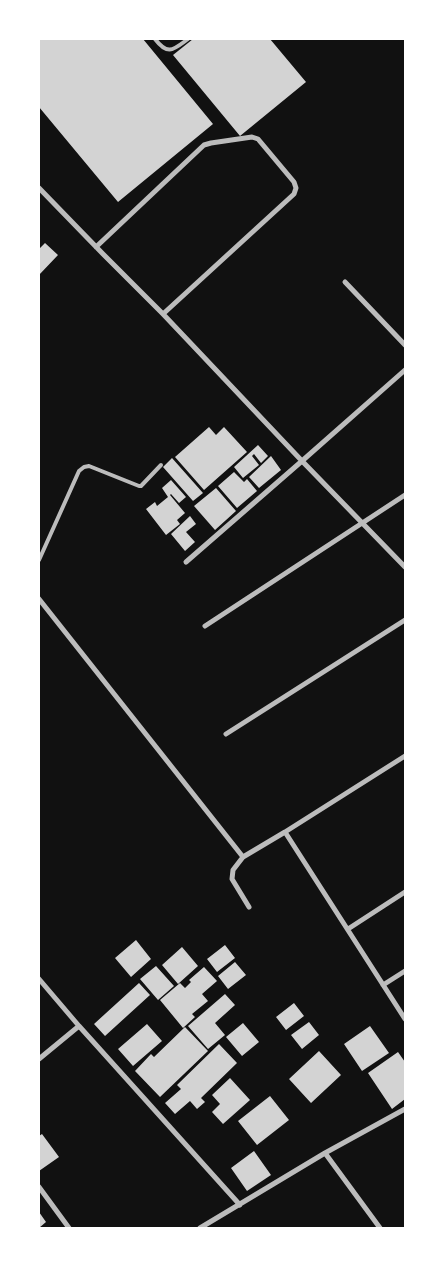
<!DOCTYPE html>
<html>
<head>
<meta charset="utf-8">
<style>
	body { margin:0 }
	#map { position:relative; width:444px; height:1267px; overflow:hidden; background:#111; font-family:Bitter,serif }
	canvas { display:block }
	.frame { position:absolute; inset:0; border:40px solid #fff; pointer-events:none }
</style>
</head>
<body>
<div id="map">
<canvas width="444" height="1267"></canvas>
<div class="frame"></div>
</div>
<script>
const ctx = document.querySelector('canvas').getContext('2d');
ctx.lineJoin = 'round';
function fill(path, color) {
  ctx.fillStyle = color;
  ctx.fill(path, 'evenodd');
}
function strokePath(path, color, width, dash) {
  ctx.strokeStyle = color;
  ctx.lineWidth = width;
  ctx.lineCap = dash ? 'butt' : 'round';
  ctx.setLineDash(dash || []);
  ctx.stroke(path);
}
fill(new Path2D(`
	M39,39H143L213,124L118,202L39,107Z
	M193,39H270L306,82L240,136L173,55Z
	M45,243L58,255L39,275V249Z
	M209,427L216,435L224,427L247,452L204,490L175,457Z
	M258,445L268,456L261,463L254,454L252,456L259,465L243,478L234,467Z
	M271,456L281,470L259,488L249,477Z
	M172,458L203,493L193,501L163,467Z
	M234,472L244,482L247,479L257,491L237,508L218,486Z
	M171,480L186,497L179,503L171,494L170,495L185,513L177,520L180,524L166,535L146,509L155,502L157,506L168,497L162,488Z
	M216,488L236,511L215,530L194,506Z
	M190,516L196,524L186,532L195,542L185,551L171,534Z
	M136,940L151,959L131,977L115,958Z
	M225,945L235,958L217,972L207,959Z
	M182,947L198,966L178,984L162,965Z
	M235,962L246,975L228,989L218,976Z
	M156,966L174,986L158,1000L140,979Z
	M204,967L217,981L202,994L208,1001L192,1014L195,1017L183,1028L160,1000L180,983L185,988L191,982L189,980Z
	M139,983L150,995L105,1036L94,1024Z
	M225,994L235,1005L215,1023L225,1035L208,1049L188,1026Z
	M294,1003L304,1016L286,1030L276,1017Z
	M309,1022L319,1035L302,1049L291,1035Z
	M243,1023L259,1042L242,1056L226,1037Z
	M147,1024L162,1041L133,1066L118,1049Z
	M370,1026L389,1053L362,1071L344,1044Z
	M185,1027L208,1051L160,1097L135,1071L151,1054L154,1057Z
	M219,1044L237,1063L201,1098L205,1102L197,1109L190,1101L175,1114L165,1103L181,1089L177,1085Z
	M319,1051L341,1075L311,1103L289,1079Z
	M398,1052L405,1062V1099L392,1109L368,1073Z
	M230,1078L250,1100L223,1124L212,1112L220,1104L212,1095Z
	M270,1096L289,1120L257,1145L238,1121Z
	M42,1134L59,1157L39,1171V1136Z
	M254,1151L271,1175L247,1191L231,1168Z
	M39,1212L46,1222L39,1228Z`), '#d3d3d3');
strokePath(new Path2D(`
	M155,39C168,56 173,50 188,39
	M39,560L79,471L84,467L89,466L139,486H141L161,465`), '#bcbcbc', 4);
strokePath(new Path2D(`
	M39,188L103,254L163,314L302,461L405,567
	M96,247L204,145L211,143L252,137L258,139L294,182L296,188L294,194L163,314
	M345,282L405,345
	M186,562L302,461L405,370
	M39,599L243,857
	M205,626L405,495
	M226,734L405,620
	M285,832L405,1019
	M249,907L232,879L233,870L243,857L285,832L405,756
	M348,929L405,892
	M39,979L79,1026L240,1205
	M383,985L405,971
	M39,1059L79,1026
	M325,1153L380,1228
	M39,1187L69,1228
	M200,1228L325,1153L405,1109`), '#bcbcbc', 5);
</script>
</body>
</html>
